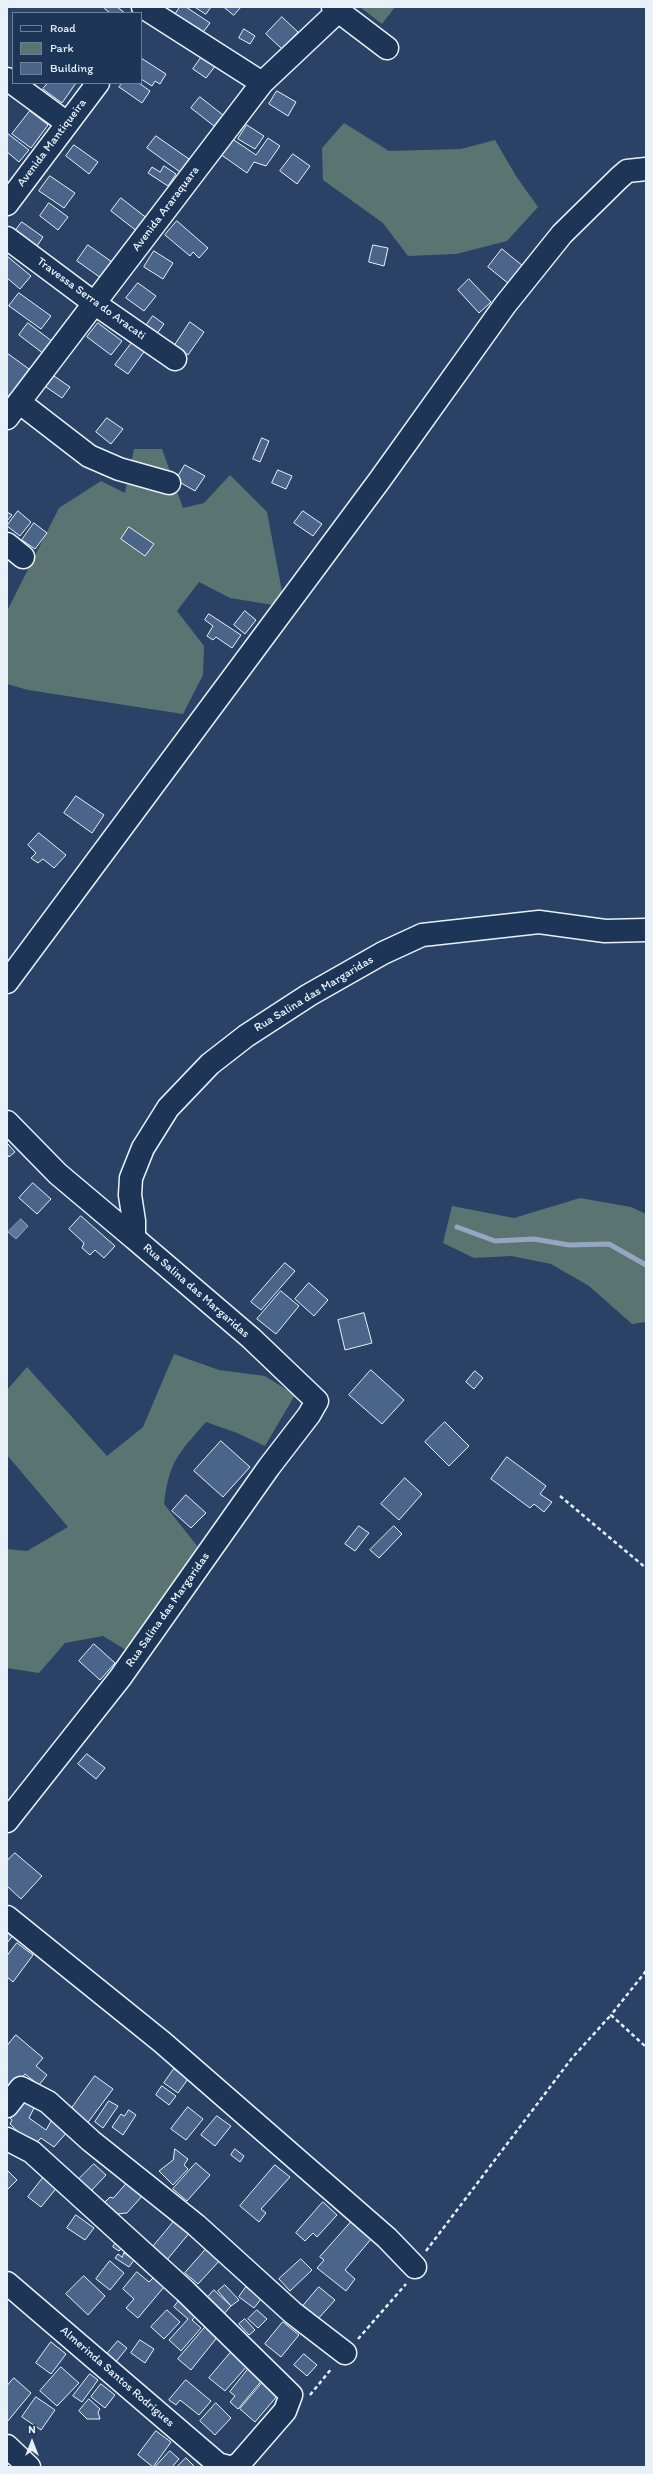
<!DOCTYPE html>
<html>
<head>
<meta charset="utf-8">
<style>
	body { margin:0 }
	#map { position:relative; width:653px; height:2474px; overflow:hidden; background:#2a4265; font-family:Itim,sans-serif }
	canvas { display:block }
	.frame { position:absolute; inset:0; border:8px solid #e8f1f8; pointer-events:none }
	.legend { position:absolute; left:12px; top:12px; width:130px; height:72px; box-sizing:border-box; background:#1d3557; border:1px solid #6e8097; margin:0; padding:5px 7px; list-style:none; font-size:12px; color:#e8f1f8 }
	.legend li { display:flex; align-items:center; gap:8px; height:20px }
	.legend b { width:20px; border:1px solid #6e8097 }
	.north { position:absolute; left:12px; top:2422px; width:40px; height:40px; -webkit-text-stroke:3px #1d3557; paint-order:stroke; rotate:0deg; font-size:11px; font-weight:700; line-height:16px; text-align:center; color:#e8f1f8 }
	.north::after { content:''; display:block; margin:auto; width:14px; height:18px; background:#e8f1f8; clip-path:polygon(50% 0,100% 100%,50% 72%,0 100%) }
</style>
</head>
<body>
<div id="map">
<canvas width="653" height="2474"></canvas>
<div class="frame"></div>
<ul class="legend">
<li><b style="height:5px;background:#1d3557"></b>Road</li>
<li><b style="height:11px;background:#5a7471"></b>Park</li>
<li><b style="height:11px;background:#4b6489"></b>Building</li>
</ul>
<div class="north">N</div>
</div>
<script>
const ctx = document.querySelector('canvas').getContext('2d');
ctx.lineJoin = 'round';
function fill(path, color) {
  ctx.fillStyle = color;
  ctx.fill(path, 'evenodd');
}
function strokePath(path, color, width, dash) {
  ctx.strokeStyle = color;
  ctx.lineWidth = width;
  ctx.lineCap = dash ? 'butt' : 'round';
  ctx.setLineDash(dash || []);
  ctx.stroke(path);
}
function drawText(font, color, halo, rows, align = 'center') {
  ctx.font = font + ' Itim,sans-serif';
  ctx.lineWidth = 4;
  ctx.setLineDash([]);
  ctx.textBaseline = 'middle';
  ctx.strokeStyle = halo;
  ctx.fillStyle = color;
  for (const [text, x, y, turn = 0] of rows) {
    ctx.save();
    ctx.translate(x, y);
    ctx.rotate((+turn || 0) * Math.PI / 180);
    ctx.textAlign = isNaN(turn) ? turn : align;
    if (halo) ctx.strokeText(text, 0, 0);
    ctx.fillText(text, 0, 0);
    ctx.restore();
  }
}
fill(new Path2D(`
	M360,7H395L382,24Z
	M344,123L389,151L461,149L495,140L516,176L538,207L507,241L456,254L408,256L383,223L323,180L322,148Z
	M134,449H162L183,508L204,503L230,475L267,512L285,607L230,598L199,582L177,611L204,646L203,675L183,714L28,690L7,684V611L59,508L101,481L125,493Z
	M580,1198L631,1207L646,1214V1322L632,1324L589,1286L551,1264L511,1256L474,1258L443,1243L452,1206L514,1218Z
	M174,1354L219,1370L265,1376L295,1395L265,1446L237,1433L206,1422C179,1453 169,1461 164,1504L198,1547L126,1650L103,1636L65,1643L39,1673L7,1668V1549L27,1551L68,1527L7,1455V1390L27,1367L107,1456L143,1427Z`), '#5a7471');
const water = new Path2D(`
	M21,1219L28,1226L16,1239L8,1232Z`);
fill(water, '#5a789a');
strokePath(water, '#93a8c0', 1);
strokePath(new Path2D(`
	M457,1227L495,1241L534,1239L569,1245L609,1244L646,1265`), '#93a8c0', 5);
const building = new Path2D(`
	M106,7H117L125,13H110L105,9Z
	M180,7H186L210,23L201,35L174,16Z
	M195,7H211L206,14Z
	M224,7H241L234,15Z
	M282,17L298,32L282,49L266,34Z
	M244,29L255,36L250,44L239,38Z
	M203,55L216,65L206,78L193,69Z
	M141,58L166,74L160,84L155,81L152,86L141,79Z
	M48,83H76L62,103L43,89Z
	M123,83H139L150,91L142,103L119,87Z
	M277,91L296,102L288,116L269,104Z
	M200,97L223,115L214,126L191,108Z
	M30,111L48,125L31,148L12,134Z
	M247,125L264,136L255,149L238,139Z
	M7,133L29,150L19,162L7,152Z
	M156,136L189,159L180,172L147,148Z
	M231,138L256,155L268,138L280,146L266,166L254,162L247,173L220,154Z
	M74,145L98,162L89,174L66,156Z
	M293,154L310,166L297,184L280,171Z
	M164,166L176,174L168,186L148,173L152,167L160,172Z
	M50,176L75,193L64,208L39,191Z
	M121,198L148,219L138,232L111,211Z
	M49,203L68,217L58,230L40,216Z
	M177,221L208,248L199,258L193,252L190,256L165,235Z
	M22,222L43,237L35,249L13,234Z
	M88,245L112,262L101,278L77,261Z
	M373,245L388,248L384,266L369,262Z
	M502,249L523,266L509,284L488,267Z
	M154,251L173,263L163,279L144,267Z
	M7,256L31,276L20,289L7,278Z
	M469,279L491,302L479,313L458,290Z
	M138,283L156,296L144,311L126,298Z
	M19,293L51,316L41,329L9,306Z
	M153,316L164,324L156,335L145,327Z
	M190,322L204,332L188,355L175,345Z
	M28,323L53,342L44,354L19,335Z
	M98,323L122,341L111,355L87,337Z
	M134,340L146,349L128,374L115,365Z
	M7,353L29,369L9,397L7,395Z
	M54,376L70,387L62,398L46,387Z
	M107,418L123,429L111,444L96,432Z
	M262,438L269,441L260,462L253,459Z
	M185,465L205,476L195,491L176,480Z
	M278,470L292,476L286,489L272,483Z
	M18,511L31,522L20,536L7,526Z
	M303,511L322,524L313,536L294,523Z
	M7,512L12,515L7,521Z
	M34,523L47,533L35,549L22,540Z
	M129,527L154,544L145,556L121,539Z
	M245,611L256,620L245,634L234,625Z
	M209,614L241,635L232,648L216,637L213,640L207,636L213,626L205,620Z
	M76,796L104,815L92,833L64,813Z
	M39,833L66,855L54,868L43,859L38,863L31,858L36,853L28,845Z
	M8,1144L15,1152L9,1157L7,1154Z
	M33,1183L51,1199L37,1214L19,1198Z
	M81,1216L115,1246L104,1258L95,1250L90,1255L82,1248L84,1243L69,1229Z
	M285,1263L295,1271L261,1310L251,1302Z
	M309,1283L328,1300L314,1316L295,1299Z
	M281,1291L299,1306L276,1334L257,1319Z
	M364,1313L372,1343L345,1350L338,1320Z
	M371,1370L404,1400L382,1424L349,1395Z
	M475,1371L483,1378L474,1389L466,1382Z
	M445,1422L469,1446L449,1466L425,1442Z
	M221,1441L250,1467L223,1497L194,1471Z
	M507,1457L546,1486L540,1494L552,1502L544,1512L534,1504L530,1508L491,1479Z
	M405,1478L422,1494L399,1520L381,1504Z
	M186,1495L206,1513L191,1528L172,1511Z
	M359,1526L369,1533L355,1551L345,1544Z
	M394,1526L402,1534L379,1558L370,1550Z
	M94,1644L115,1663L100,1680L79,1661Z
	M87,1754L105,1768L96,1779L78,1764Z
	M15,1853L42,1876L21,1899L7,1886V1861Z
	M7,1929L14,1934L7,1943Z
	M17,1943L33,1955L13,1982L7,1977V1956Z
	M16,2035L43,2058L36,2066L47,2075L39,2085L25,2074L7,2095V2046Z
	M174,2069L188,2079L178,2093L164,2083Z
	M95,2076L113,2089L86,2125L69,2112Z
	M162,2086L176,2096L169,2105L156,2095Z
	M18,2098L34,2108L29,2118L46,2130L53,2118L68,2131L54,2147L41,2138L33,2146L10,2124L12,2120L7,2115Z
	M109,2101L118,2106L103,2128L95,2122Z
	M188,2107L203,2119L186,2140L171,2129Z
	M129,2110L136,2115L123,2135L112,2127L121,2114L124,2116Z
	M217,2116L231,2126L215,2146L201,2135Z
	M175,2149L188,2159L184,2165L188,2169L173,2185L159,2171L173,2160Z
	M235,2149L244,2156L240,2162L231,2155Z
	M196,2163L210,2175L187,2201L173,2189Z
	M94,2164L106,2175L91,2191L79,2179Z
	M275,2165L290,2177L261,2209L266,2213L259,2222L240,2206Z
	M7,2170L17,2180L7,2190Z
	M46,2174L59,2185L41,2207L28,2197Z
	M128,2182L143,2195L127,2213L116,2214L104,2203L110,2197L113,2198Z
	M323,2202L337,2215L317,2237L313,2233L305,2241L296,2233Z
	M76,2215L94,2228L85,2240L67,2228Z
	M176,2219L191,2231L166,2261L151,2249Z
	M352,2221L372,2238L345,2270L355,2279L346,2291L317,2268L324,2260L320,2257Z
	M116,2242L123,2246L119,2251L113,2247Z
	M208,2247L221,2259L198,2284L185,2273Z
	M124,2253L134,2260L129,2267L115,2258L118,2254L122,2257Z
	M301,2259L312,2270L290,2291L279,2279Z
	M110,2261L124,2273L110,2290L96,2279Z
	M137,2272L149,2282L153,2278L164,2287L138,2318L126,2308L134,2299L123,2289Z
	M84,2276L105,2296L88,2315L66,2294Z
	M225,2285L239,2300L231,2306L218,2291Z
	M246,2287L261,2299L254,2308L239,2297Z
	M319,2287L335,2300L318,2319L303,2306Z
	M214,2290L231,2306L222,2316L214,2308L216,2305L208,2297Z
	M182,2297L200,2312L192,2320L201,2328L181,2351L169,2340L188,2319L174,2307Z
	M167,2310L180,2322L164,2339L151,2327Z
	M257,2310L267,2319L258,2328L248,2319Z
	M245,2319L255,2330L249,2335L239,2324Z
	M283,2322L299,2335L281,2357L265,2344Z
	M207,2325L219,2335L191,2370L178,2359Z
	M140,2340L154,2349L145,2363L131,2353Z
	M118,2341L127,2348L115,2363L106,2355Z
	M51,2342L66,2354L51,2374L36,2363Z
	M232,2351L248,2365L225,2391L209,2378Z
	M304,2354L317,2365L307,2376L294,2365Z
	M61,2367L79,2383L57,2406L40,2391Z
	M249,2368L263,2379L238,2409L230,2402L235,2396L230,2392Z
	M90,2374L98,2380L82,2402L73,2396Z
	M14,2378L31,2393L7,2422V2386Z
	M186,2380L211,2401L199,2415L180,2400L176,2405L169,2400Z
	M263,2382L278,2395L255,2422L240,2409Z
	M101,2384L115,2395L105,2408L91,2397Z
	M36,2397L55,2410L41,2430L22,2417Z
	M89,2399L100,2409L98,2412L100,2419H87L79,2411Z
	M216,2403L231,2418L215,2435L200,2421Z
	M156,2431L171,2442L153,2467L138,2455Z
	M170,2451L179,2459L172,2467H155Z
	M186,2458L195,2467H177Z`);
fill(building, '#4b6489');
strokePath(building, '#e8f1f8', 1);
const minor = new Path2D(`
	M143,7L262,83
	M333,7L387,48
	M7,79L67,123
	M7,204L98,83
	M7,238L94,303L175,359
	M19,402L89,456L119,469L169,483
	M7,418L262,83L332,17L336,10
	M7,544L23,557
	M7,982L379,481L505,305L562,234L619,178L627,171L646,169
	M7,1122L58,1174L134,1238
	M7,1821L120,1678L269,1467L309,1415L317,1401L251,1338L134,1238V1221L130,1195L131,1178L143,1148L168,1108L210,1064L246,1036L309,995L383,953L422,935L539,922L605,931L646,930
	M7,1917L162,2042L387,2238L415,2267
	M7,2106L21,2088L48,2102L91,2141L196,2225L293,2313L345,2353
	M7,2139L32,2152L185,2291L291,2395L285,2411L239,2464L232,2467
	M7,2283L218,2464L229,2467
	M7,2446L29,2467`);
strokePath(minor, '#e8f1f8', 25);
strokePath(new Path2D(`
	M560,1496L646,1568
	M646,1971L611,2015L646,2047
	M426,2251L572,2058L611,2015
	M358,2339L406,2284
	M310,2395L332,2368`), '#e8f1f8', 2.5, [4, 3]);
strokePath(minor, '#1d3557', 22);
drawText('12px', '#e8f1f8', '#1d3557', [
	["Avenida Mantiqueira",52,143,-53],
	["Avenida Araraquara",166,209,-53],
	["Travessa Serra do Aracati",91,299,36],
	["Rua Salina das Margaridas",314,994,-31],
	["Rua Salina das Margaridas",196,1291,41],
	["Rua Salina das Margaridas",168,1610,-55],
	["Almerinda Santos Rodrigues",117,2377,41]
]);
</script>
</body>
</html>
